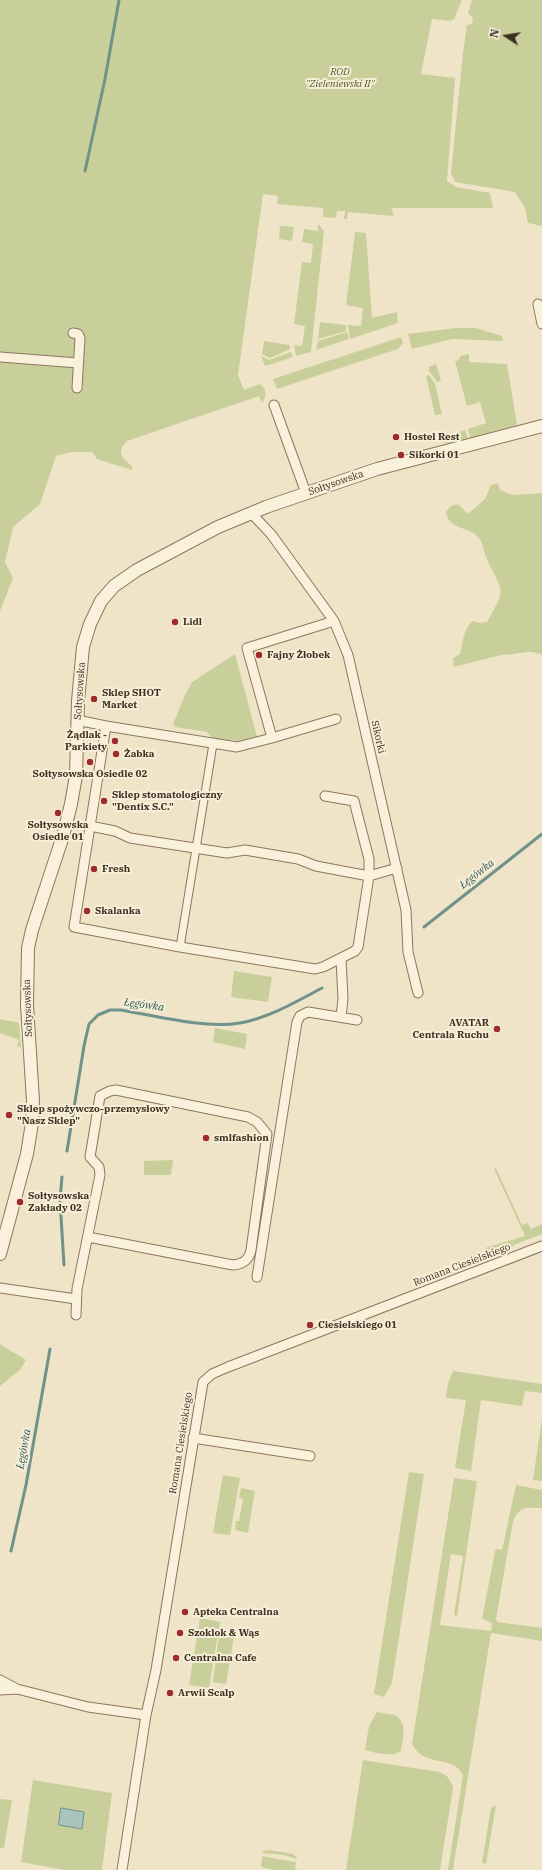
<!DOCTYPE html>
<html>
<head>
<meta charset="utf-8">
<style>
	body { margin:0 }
	#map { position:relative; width:542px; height:1870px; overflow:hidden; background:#f0e4c8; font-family:"IBM Plex Serif",serif }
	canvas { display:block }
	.north { position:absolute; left:486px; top:16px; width:40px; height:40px; -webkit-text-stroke:3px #f7eed8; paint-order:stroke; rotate:282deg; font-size:11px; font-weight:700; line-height:16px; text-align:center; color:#3d2e20 }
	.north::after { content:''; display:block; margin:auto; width:14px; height:18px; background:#3d2e20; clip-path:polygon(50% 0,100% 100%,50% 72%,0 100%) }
</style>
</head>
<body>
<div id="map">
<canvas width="542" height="1870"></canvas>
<div class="north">N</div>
</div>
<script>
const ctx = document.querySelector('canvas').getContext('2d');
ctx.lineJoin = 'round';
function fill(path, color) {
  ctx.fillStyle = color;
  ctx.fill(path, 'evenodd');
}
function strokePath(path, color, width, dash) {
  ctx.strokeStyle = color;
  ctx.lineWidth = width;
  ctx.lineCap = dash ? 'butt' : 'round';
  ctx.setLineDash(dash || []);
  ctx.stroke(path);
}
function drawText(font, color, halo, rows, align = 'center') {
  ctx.font = font + ' "IBM Plex Serif",serif';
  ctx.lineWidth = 4;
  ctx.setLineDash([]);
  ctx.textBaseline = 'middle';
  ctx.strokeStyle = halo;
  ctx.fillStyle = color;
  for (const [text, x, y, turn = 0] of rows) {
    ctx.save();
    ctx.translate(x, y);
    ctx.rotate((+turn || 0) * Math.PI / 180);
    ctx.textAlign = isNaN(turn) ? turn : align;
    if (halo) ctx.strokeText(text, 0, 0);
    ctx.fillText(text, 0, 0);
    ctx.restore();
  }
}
fill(new Path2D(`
	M0,0H462L454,19L450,21L432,19L421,74L455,78L447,181L456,187L490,193L493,208H392L393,216L348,212L347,219H344L345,211H337L336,218L323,217V208L277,204L278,196L263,194L238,375L244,390L260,384C267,389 267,397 262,403L259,396L127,441C116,452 122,458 132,466V470L97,459L92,452H71L56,456L40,504L13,527L5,562L13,578L0,611Z
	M472,0H542V226L528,223L525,208L515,192L455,182L451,173L463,53L467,25L472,24L473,18L468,13Z
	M318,224L324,231L311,352L296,356L294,345L302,346L305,326L294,324L302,262L311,263L313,244L302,242L304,229L318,231Z
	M280,226L294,227L292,241L279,239Z
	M355,232L366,233L372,318L397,312L398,323L350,339L348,325L361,326L363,308L346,305Z
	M320,322L346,325V331L318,339Z
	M455,328H476L502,336L503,341L452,339L412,349L408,334Z
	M347,332L349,339L316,350L318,341Z
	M401,337L403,343L398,349L277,389L273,379Z
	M264,341L290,345V349L270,358L262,354Z
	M291,352L293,357L265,366L261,356L269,360Z
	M469,354V362L507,364L517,425L470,438L468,429L486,423L480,402L467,406L455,361L459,360L460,356Z
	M436,364L441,380L437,382L429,371V367Z
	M429,375L435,384L442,414L435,415L426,376Z
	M465,430L468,438L448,443L441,442V440L453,434Z
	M498,483L500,490L512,495L542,493V655C529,648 515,656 501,655L454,667L453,658L460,654C463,642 463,631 472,621L479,623L487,622C509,585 501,592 486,557C483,549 483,540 476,535C464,526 449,529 446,512L451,506L458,504L468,514L485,499L491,485Z
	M235,654L257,737L238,741L212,738L207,732L175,727L173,724L185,695L192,682Z
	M234,971L272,977L268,1002L231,997Z
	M0,1019L19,1023L21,1048L17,1046L19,1040L0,1033Z
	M215,1028L247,1034L245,1049L213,1042Z
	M173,1160L171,1175H144V1161Z
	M496,1168L522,1225L528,1223L531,1229L542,1224V1234L514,1245L511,1248L489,1257L485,1248L525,1236L494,1169Z
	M0,1344L26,1360L20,1370L0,1386Z
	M453,1371L542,1384V1393L525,1391L522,1406L481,1400L471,1471L455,1468L466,1400L446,1398L448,1383Z
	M542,1418V1481L533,1480Z
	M409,1472L424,1474L392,1683L384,1697L374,1694Z
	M223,1475L240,1478L230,1535L213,1533Z
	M454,1478L477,1481L457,1616L454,1615L463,1556L451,1554L440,1625L491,1631L492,1623L482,1619L495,1551L496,1549L502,1550L516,1485L542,1490V1508C526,1508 520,1505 513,1521L496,1619L497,1622L542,1628V1641L491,1633L453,1870H448L463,1775C454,1755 424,1768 412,1744Z
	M241,1488L255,1491L248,1533L235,1530L236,1521H239L243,1499L239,1498Z
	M200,1618L220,1622L209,1688L189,1685Z
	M220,1628L235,1631L226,1684L213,1682Z
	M377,1712L395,1715C408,1723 403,1738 401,1751C390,1758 377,1753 365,1750L369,1726Z
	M363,1760L439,1772C447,1775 451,1779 453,1788L440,1870H346Z
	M33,1780L112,1793L102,1870H65L21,1862Z
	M0,1799L12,1800L4,1848H0Z
	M496,1805L486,1864L482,1863L491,1808Z
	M269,1850L293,1854L297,1857L296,1859L284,1855L263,1853V1851Z
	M262,1856L294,1862L296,1861L295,1869L298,1870H274L261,1867Z`), '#c9cf9b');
const water = new Path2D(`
	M61,1808L84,1812L82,1829L59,1825Z`);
fill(water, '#a9c4bc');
strokePath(water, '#6f938a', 1);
strokePath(new Path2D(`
	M85,171L105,79L119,0
	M424,927L542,834
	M67,1151L84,1046L89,1024L98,1015L110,1010H121C156,1016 206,1029 240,1023C268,1018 296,1002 322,988
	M62,1177L60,1200L64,1265
	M11,1551L26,1485L50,1349`), '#6f938a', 3);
const pedestrian = new Path2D(`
	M180,947L213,744`);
const minor = new Path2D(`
	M538,304L542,324
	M73,333L78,334L80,338L77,388
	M0,357L78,363
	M274,405L306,493
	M251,513L271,534L334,621L348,655L406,910L408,952L418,993
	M77,720L106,726L74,927L180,947L315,969L323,967L355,951L358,947L369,876L397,868
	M106,726L237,747L272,738L247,648L334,621
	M272,738L336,719
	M90,826L115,831L130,838L227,853L245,850L298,859L316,866L369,876V859L354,801L325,796
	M341,1017L343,999L341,959
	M257,1277L297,1022L300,1016L308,1012L357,1020
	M0,1288L76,1299
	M76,1315L77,1289L100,1175L99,1167L90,1157L100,1096L110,1091L116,1090L248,1117L257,1122L267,1134L251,1250C249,1260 243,1264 233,1265L88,1237
	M193,1438L310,1456
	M0,1680L17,1689
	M0,1690L17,1689L88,1707L146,1715
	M122,1870L146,1715L156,1670L203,1382L212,1374L228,1367L542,1246`);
const tertiary = new Path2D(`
	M0,1254L27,1154L32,1123L33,1101L27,1005L28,948L32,930L63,836L71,804L76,776L78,701L83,647L90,624L101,601L114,586L137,570L218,527L266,507L377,469L542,426`);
strokePath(pedestrian, '#8d765c', 9);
strokePath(minor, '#8d765c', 11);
strokePath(tertiary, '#8d765c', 14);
strokePath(pedestrian, '#faf1dc', 7);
strokePath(minor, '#faf1dc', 9);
strokePath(tertiary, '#faf1dc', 12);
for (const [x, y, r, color] of [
	[396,437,4,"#9e2a2b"],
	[401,455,4,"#9e2a2b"],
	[175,622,4,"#9e2a2b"],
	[259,655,4,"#9e2a2b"],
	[94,699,4,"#9e2a2b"],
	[115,741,4,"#9e2a2b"],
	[116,754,4,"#9e2a2b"],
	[90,762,4,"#9e2a2b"],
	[104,801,4,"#9e2a2b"],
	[58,813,4,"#9e2a2b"],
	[94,869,4,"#9e2a2b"],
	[87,911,4,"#9e2a2b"],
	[497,1029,4,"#9e2a2b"],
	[9,1115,4,"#9e2a2b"],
	[206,1138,4,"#9e2a2b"],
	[20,1202,4,"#9e2a2b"],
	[310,1325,4,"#9e2a2b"],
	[185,1612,4,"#9e2a2b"],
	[180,1633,4,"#9e2a2b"],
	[176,1658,4,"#9e2a2b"],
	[170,1693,4,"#9e2a2b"]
]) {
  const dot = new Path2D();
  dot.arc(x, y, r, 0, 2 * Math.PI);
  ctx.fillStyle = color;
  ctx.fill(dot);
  strokePath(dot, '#f7eed8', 1.5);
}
drawText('italic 10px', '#4d5a26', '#f7eed8', [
	["ROD",340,72],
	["\"Zieleniewski II\"",340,84]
]);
drawText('bold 10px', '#3d2e20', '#f7eed8', [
	["Hostel Rest",404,437],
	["Sikorki 01",409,455],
	["Lidl",183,622],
	["Fajny Żłobek",267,655],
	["Sklep SHOT",102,693],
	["Market",102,705],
	["Żądlak -",107,735,"right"],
	["Parkiety",107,747,"right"],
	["Żabka",124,754],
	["Sołtysowska Osiedle 02",90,774,"center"],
	["Sklep stomatologiczny",112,795],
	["\"Dentix S.C.\"",112,807],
	["Sołtysowska",58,825,"center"],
	["Osiedle 01",58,837,"center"],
	["Fresh",102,869],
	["Skalanka",95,911],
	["AVATAR",489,1023,"right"],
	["Centrala Ruchu",489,1035,"right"],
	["Sklep spożywczo-przemysłowy",17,1109],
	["\"Nasz Sklep\"",17,1121],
	["smlfashion",214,1138],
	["Sołtysowska",28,1196],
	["Zakłady 02",28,1208],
	["Ciesielskiego 01",318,1325],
	["Apteka Centralna",193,1612],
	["Szoklok & Wąs",188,1633],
	["Centralna Cafe",184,1658],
	["Arwii Scalp",178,1693]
], 'left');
drawText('10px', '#3d2e20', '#f7eed8', [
	["Sołtysowska",336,483,-19],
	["Sołtysowska",80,691,-86],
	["Sikorki",378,737,77],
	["Sołtysowska",28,1008,-92],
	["Romana Ciesielskiego",462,1265,-21],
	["Romana Ciesielskiego",181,1443,-81]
]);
drawText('italic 11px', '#2f5d5a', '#f7eed8', [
	["Łęgówka",477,874,-38],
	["Łęgówka",144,1005,8],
	["Łęgówka",24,1449,-80]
]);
</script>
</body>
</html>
